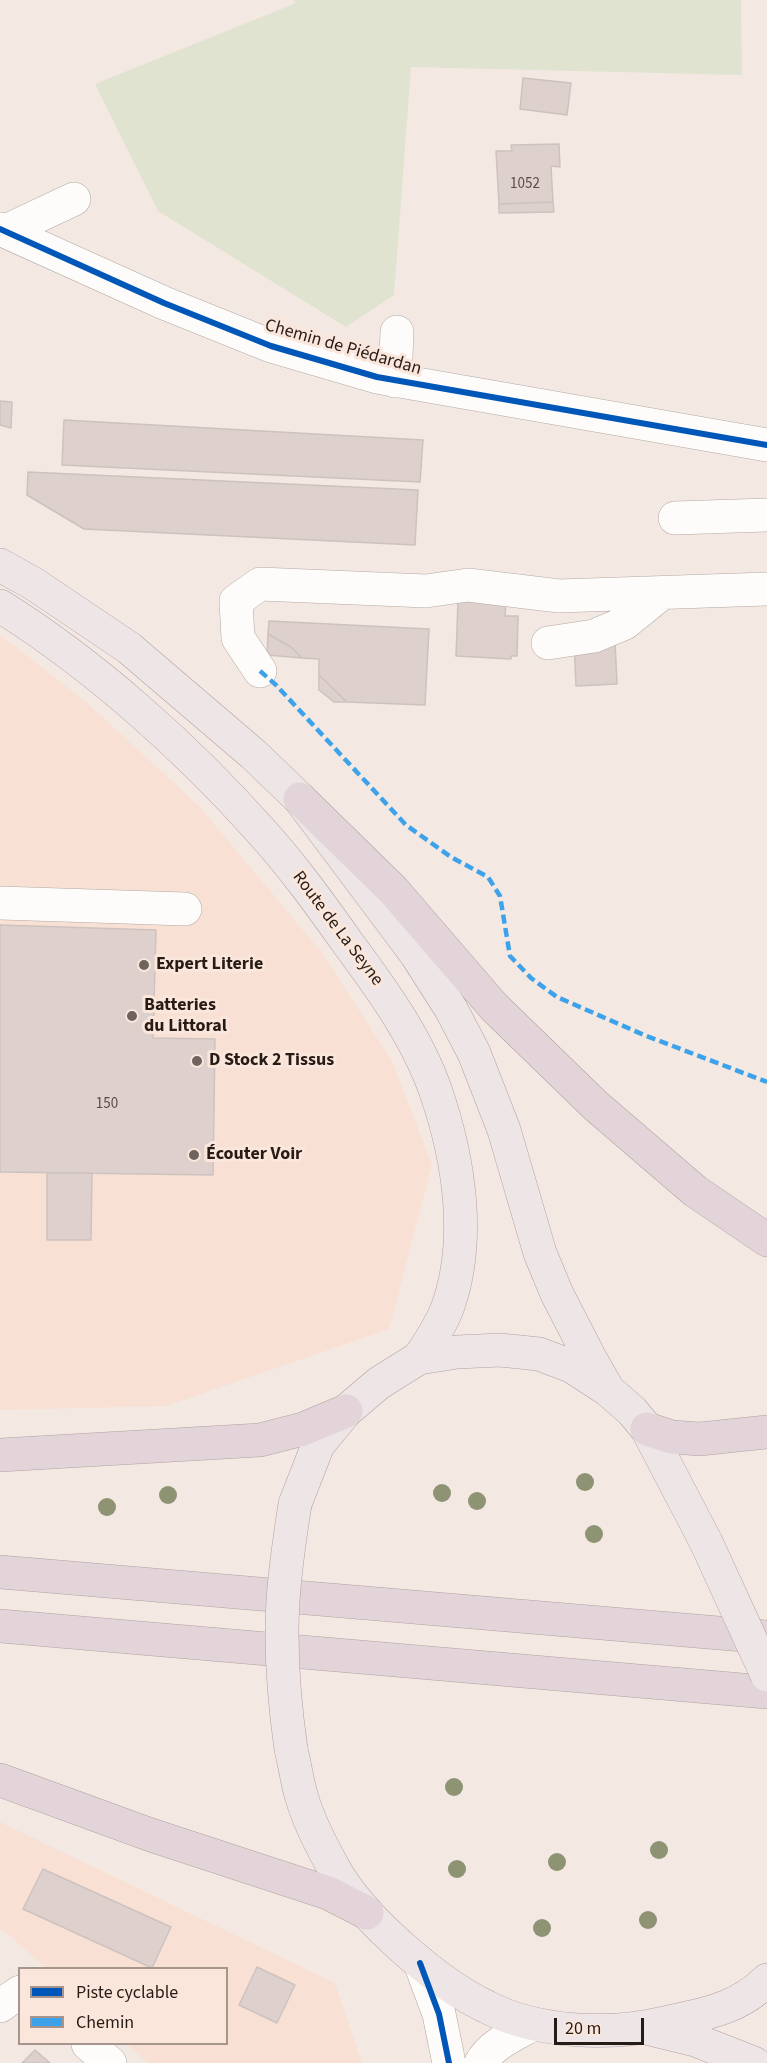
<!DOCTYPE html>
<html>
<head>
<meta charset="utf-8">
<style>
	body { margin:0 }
	#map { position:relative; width:767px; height:2063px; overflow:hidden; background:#f3e8e2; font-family:"Source Sans 3",sans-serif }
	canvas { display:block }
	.legend { position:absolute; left:18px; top:1967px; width:210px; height:78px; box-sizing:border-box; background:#fae6db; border:2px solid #a6958c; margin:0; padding:8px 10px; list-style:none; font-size:18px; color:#271b15 }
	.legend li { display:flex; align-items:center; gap:12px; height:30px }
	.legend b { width:30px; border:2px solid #a6958c }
	.scale { position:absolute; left:554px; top:2018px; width:90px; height:27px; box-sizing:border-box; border:3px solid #271b15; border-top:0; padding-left:8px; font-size:18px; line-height:21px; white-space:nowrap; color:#271b15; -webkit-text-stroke:4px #fae6db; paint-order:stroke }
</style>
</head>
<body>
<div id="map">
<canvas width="767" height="2063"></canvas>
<ul class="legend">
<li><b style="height:8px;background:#0057b8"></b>Piste cyclable</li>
<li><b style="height:8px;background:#3ea2ea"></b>Chemin</li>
</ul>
<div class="scale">20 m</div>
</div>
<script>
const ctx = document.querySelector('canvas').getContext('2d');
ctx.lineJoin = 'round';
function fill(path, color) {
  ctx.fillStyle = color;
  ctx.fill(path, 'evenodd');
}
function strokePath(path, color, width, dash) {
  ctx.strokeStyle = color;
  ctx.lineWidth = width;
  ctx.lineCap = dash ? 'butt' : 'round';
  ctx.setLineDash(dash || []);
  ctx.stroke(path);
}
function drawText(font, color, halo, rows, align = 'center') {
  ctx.font = font + ' "Source Sans 3",sans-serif';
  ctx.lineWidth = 6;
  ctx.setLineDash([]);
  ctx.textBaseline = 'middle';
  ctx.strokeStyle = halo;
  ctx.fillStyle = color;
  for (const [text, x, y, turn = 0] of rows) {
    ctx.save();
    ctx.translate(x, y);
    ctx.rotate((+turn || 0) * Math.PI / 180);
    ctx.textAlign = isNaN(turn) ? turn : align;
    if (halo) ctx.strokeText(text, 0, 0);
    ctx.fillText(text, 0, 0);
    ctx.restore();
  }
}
fill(new Path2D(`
	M0,635L84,700L200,807L323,954L392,1061L432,1165L389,1329L166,1406L0,1410Z
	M0,1822L335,1983L362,2063H148L127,2044H226V1968H46L9,1935L0,1929Z`), '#f8e1d4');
fill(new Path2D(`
	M293,0H741L742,75L411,67L394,295L346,327L158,211L95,84L296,3Z`), '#e0e3d0');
const building = new Path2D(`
	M523,78L571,83L567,115L520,109Z
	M559,144L560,167L551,166L553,202L499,204L496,151H512L511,145Z
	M553,202L554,212L499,213V204Z
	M0,401L12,402L11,428L0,425Z
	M64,420L423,440L420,482L62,465Z
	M28,472L418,490L415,545L84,529L27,495Z
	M458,601L506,603L505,616H518L517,656H511V659L456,656Z
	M269,621L429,629L425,705L347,702L319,675V659L302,658L291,647L268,634Z
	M268,634L291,647L302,658L267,655Z
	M615,641L617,684L576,686L574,642Z
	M319,675L347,702H334L319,690Z
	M0,925L156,930L153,1038L215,1039L213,1175L0,1172Z
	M47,1173H92L91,1240H47Z
	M43,1869L171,1927L152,1968L23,1909Z
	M257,1967L295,1985L277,2023L239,2005Z
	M35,2050L50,2063H22Z`);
fill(building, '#ddd0cd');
strokePath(building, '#cec2bf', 1.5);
const minor = new Path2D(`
	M0,229L164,303L271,346L377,377L767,445
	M6,231L74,199
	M395,381L397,332
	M675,518L767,515
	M548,643L594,636L625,623L662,593
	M260,671L238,638L236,601L260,584L426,591L468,585L559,596L767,589
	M0,903L185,909
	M420,1963L439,2014L449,2063
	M0,2006L20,1992
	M88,2044L110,2063
	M481,2063C491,2044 516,2034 534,2024`);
const major = new Path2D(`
	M0,565L34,584L129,648L253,754L300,799L416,954L451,1009L474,1053L504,1130L540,1253L557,1294L591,1360L608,1390
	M0,606C93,664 187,748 260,830C292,865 320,904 347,942C381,988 417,1037 436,1092C459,1159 472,1241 447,1309C440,1327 429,1343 419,1358
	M295,1504L318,1445L346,1411L379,1383L419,1358L457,1352L500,1350L539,1354L571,1366L608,1390L632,1411L647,1429L706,1542
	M291,1749C295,1765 297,1782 302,1798C309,1823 323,1849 336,1872C353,1901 380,1928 405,1950C430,1972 457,1993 487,2007C537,2033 610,2036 664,2023C703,2014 737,2010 767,1980
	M650,2029L695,2040L754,2063`);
const highway = new Path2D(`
	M300,799L394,891L494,1007L596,1106L695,1191L767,1240
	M647,1429L672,1437L700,1439L767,1432
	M0,1455L260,1440L303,1429L346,1411
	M0,1572L767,1637
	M0,1626L767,1692
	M0,1780L151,1835L328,1893L367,1913`);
strokePath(minor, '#b3a8a2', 34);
strokePath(major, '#b3a0a2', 34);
strokePath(highway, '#b3a0a2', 34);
strokePath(minor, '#fdfcfb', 33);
strokePath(major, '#ede5e6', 33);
strokePath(highway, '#e2d4d8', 33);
const majorBridge = new Path2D(`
	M706,1542L767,1675
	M291,1749C284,1700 280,1650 283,1601C285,1568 290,1536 295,1504`);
strokePath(majorBridge, '#b3a0a2', 34, []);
strokePath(majorBridge, '#ede5e6', 33);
strokePath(new Path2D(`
	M260,671L276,685L406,825L451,857L488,877L500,896L510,956L531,978L557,997L644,1035L767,1082`), '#3ea2ea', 4.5, [9, 4.5]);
strokePath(new Path2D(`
	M0,229L164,303L271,346L377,377L767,445
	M420,1963L439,2014L449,2063`), '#0057b8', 6);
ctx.fillStyle = '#8d9373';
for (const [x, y] of [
	[585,1482],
	[442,1493],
	[168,1495],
	[477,1501],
	[107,1507],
	[594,1534],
	[454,1787],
	[659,1850],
	[557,1862],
	[457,1869],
	[648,1920],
	[542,1928]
]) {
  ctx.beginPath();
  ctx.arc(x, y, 9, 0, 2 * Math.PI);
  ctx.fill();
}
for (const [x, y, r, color] of [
	[144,965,6,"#6e635d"],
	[132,1016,6,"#6e635d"],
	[197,1061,6,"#6e635d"],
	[194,1155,6,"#6e635d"]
]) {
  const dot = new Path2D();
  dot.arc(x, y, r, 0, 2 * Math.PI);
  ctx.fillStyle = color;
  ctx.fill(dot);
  strokePath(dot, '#fae6db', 2);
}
drawText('15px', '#584b46', null, [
	["1052",525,185],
	["150",107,1105]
]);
drawText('18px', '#271b15', '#fae6db', [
	["Chemin de Piédardan",343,348,16],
	["Route de La Seyne",337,929,53]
]);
drawText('bold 18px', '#271b15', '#fae6db', [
	["Expert Literie",156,965],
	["Batteries",144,1006],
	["du Littoral",144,1027],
	["D Stock 2 Tissus",209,1061],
	["Écouter Voir",206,1155]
], 'left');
</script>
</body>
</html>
